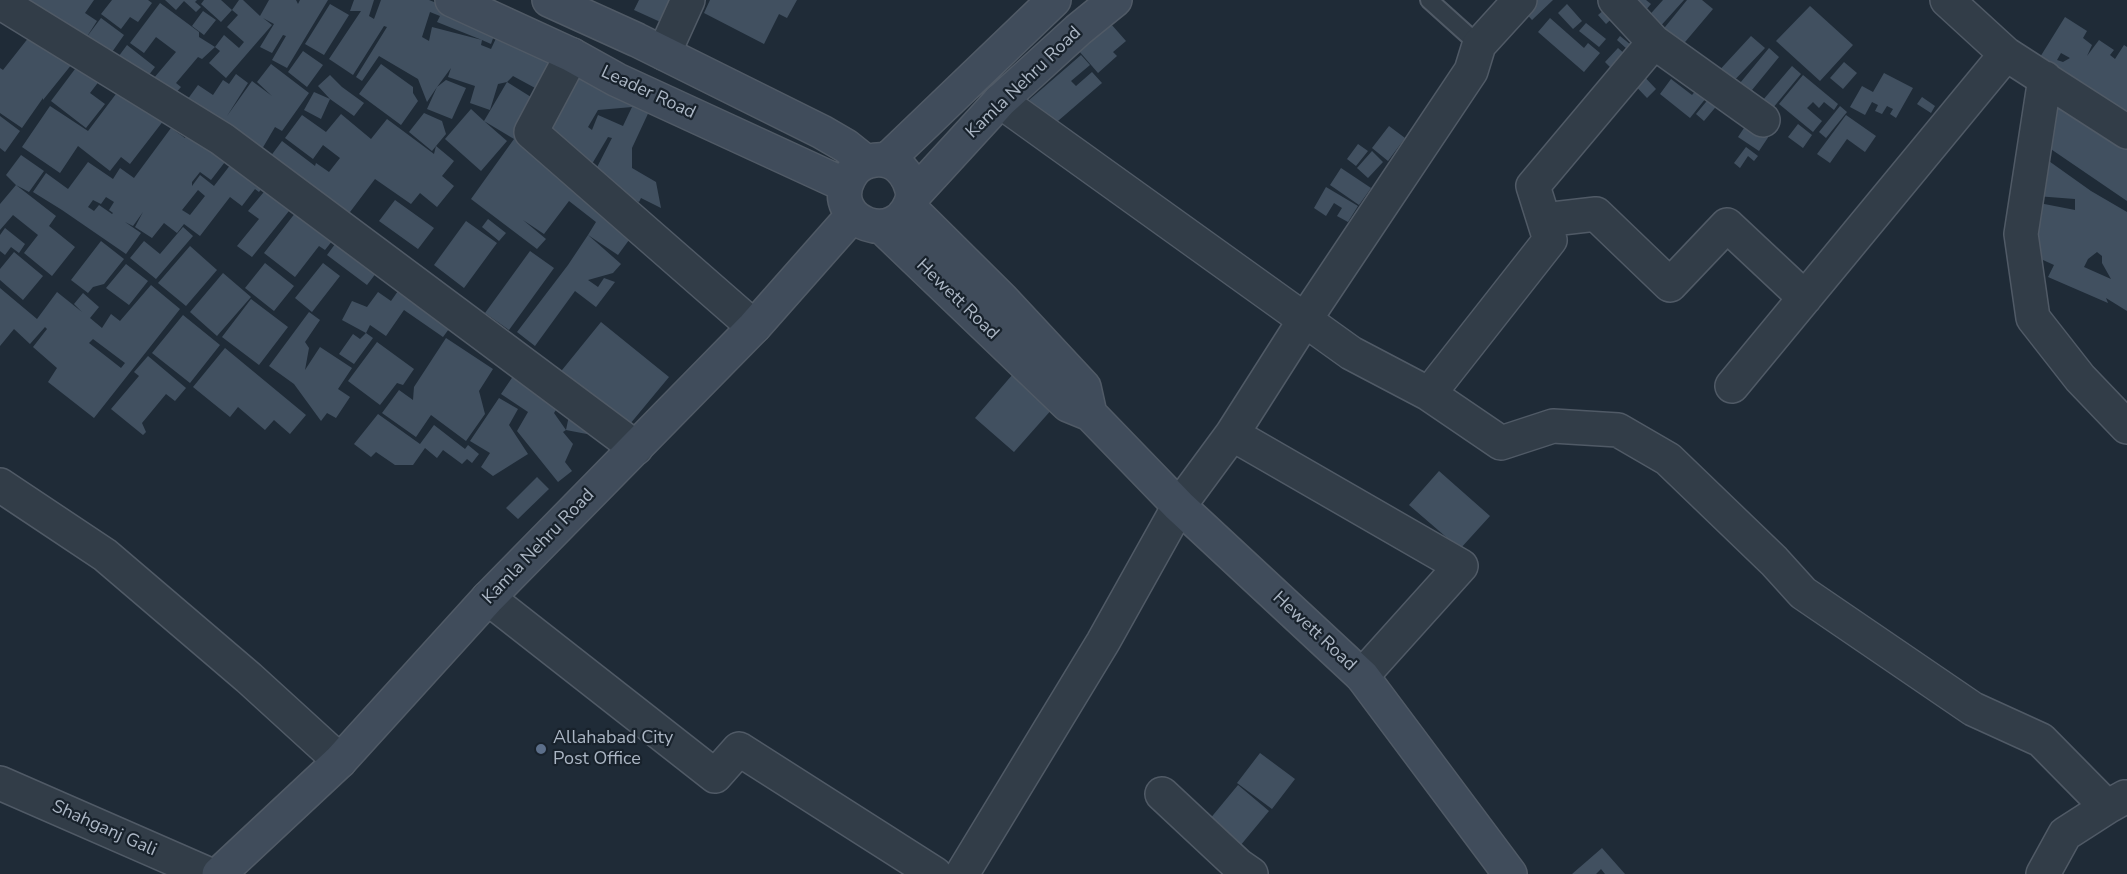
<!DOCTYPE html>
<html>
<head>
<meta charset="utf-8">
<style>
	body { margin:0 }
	canvas { display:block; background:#1f2b37 }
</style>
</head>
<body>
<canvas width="2127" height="874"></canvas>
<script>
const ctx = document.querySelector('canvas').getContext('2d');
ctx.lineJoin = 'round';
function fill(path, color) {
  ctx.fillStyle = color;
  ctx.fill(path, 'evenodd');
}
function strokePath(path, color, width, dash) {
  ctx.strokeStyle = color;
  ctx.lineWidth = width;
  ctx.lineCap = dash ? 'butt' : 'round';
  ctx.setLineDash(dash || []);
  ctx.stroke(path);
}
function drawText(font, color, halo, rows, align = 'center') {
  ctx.font = font + ' "Nunito Sans",sans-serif';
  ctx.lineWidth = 4.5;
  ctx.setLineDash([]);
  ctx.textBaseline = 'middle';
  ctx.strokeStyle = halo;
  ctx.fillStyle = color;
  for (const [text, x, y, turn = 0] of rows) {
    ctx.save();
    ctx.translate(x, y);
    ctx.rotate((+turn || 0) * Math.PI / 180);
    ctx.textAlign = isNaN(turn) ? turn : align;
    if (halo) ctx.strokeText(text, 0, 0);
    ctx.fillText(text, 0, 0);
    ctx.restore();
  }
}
fill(new Path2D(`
	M25,0H94L85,13L97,21L86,38L101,18L124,35L105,62Z
	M112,0H148L152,3L138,22L130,17L121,29L101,14Z
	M165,0H197L195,2L201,7L196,12L184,1L176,10Z
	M204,0H221L232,10L221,22L201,4Z
	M239,0H243L260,16L269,0H296L298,4L300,0H328L287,68L272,60L286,36L283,35L272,53L260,47L274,24L263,18L272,25L226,78L209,63L220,51L215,47L224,35L239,48L244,42L227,27L238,15L232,10Z
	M354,0H374L369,16L374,19L381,0H429L497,27L491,44L482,40L437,22L440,16L430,12L422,37L429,41L432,27L482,40L481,45L491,49L499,32L563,58L548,95L513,76L507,82L498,84L490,110L470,103L475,86L448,77L451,68L437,87L446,80L466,88L452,119L427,109L437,87L427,102L418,79L379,56L362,81L356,77L387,27L384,26L353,75L329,59L361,11H350Z
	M639,0H679L667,25L634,10Z
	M710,0H797L787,18L779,14L764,44L704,13Z
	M1529,0H1553L1532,20L1521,8Z
	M1617,0H1646L1651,4L1639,18Z
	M1663,0H1684L1657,30L1645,20Z
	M1687,0H1702L1713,9L1680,48L1661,32Z
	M160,3L199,32V37L215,47L202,59L198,57L176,83L181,87L168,102L148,85L176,52L156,37L144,53L130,43Z
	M1612,3L1620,11L1606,24L1598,15Z
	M330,4L349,15L324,55L305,44Z
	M1567,4L1582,21L1573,29L1558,13Z
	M1810,6L1853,45L1820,81L1776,41Z
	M203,11L216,20L204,35L192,26Z
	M2065,17L2087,31L2083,38L2092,45L2087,56L2099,40L2114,50L2110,55L2115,59L2124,45L2127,47V129L2037,62ZM2061,53L2070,58L2063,62L2057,60Z
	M1550,18L1584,48L1588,43L1600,53L1584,72L1538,32Z
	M1586,23L1606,39L1599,47L1579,31Z
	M1111,24L1126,41L1113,52L1117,56L1098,73L1079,51Z
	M33,32L72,64L43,100V98L22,128L0,113V68L3,70Z
	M1620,36L1631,45L1627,49L1617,40Z
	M1751,36L1765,48L1728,87L1715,75Z
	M127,45L155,67L141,85L113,64Z
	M1618,48L1626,55L1612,69L1605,62Z
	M1769,48L1779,57L1752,90L1763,100L1792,66L1801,74L1763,120L1731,94Z
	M303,51L323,65L307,87L288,72Z
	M1081,55L1090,65L1071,81L1076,86L1092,72L1102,83L1051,127L1028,101Z
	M1844,62L1857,73L1843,89L1830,78Z
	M583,63L652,105L632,148V168L656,182L661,208L641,198L639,202L592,177L612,138L608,137L589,169L539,140ZM632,107L623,126L598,115L592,130L588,127L598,110Z
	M271,64L309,93L282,131L275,127L262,149L182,107L198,85L213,95L223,80L229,84L236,74L248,83L227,116L252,81L272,96L257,82Z
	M381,64L413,87V93L418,101L401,125L359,94Z
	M78,65L100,80L90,93L105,104L86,128L51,101Z
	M1638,70L1656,89L1647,98L1628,78Z
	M1884,73L1913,88L1896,118L1890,114L1893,109L1887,106L1882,114L1875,111L1878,105L1872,102L1865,115L1850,107L1862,86L1873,92Z
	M330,75L342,87L364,103L354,116L330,99L318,86Z
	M1803,75L1838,104L1834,110L1824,102L1819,108L1813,102L1807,108L1822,121L1813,132L1779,104Z
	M1671,79L1692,95L1704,81L1714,88L1690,118L1660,94Z
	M507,82L539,102L521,131L637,229L618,255L588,235L596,222L569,201L544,234L523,220L546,239L537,249L471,199L514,139L484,121L507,141L481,171L445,139L471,109L484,121Z
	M119,90L164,120L130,164L121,157L110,171L78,146L60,173L22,147L50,106L88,131Z
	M1716,90L1724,97L1704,121L1696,114Z
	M314,92L330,99L321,119L304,110Z
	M1922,97L1935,106L1931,113L1917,104Z
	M2060,98L2127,144V201L2042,143L2056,122L2047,116Z
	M1840,106L1847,112L1826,138L1819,132Z
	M424,113L442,121L446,134L436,146L454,161L442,176L454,186L437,207L420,193L411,204L375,179L347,216L270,157L282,141L315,166L316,163L329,172L340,158L323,145L313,159L285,138L302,115L326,132L341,114L371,139L387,119L434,154L436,146L432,151L409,132Z
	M1846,115L1876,136L1865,152L1847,139L1830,163L1817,154Z
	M0,116L20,131L5,152L0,148Z
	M1750,119L1771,133L1759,151L1738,137Z
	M198,121L235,149L211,180L200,172L192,182V186L200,175L214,186L238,155L269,179L259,192L255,189L242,206L230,197L200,236L184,224L177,233L164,223L152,238L135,227L143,212L133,226L125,222L141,233L126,254L62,210L33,192L46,173L68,189L88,162L113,179L120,168L134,178L171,128L185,138ZM198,190L205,196L190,215L182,210ZM106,197L114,202L109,210L113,213L112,214L99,205L94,211L88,207L93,200L101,204Z
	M1798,124L1812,135L1803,148L1788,137Z
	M1389,126L1405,138L1388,161L1372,148Z
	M1358,144L1368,151L1356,166L1347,159Z
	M1746,147L1758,156L1754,161L1748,156L1740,168L1734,163Z
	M1372,151L1383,162L1368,178L1357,168Z
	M2039,154L2091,191L2127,212V311L2106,298L2108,303L2048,277L2054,265L2032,255L2034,202L2075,210V199L2036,196ZM2097,252L2102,256V263L2111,279L2084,267L2088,259Z
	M21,155L44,171L29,192L16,185L6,175Z
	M1341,168L1371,188L1359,205L1330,185Z
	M273,181L297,201L252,257L237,246L259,219L248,211Z
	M16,185L56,216L49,226L75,247L52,276L24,253L38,235L13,215L0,230V204Z
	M1326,187L1358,206L1348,222L1337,216L1342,208L1334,203L1326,216L1314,208Z
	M395,200L434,228L418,249L379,221Z
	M303,203L340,231L325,250L319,246L295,277L264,253Z
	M488,219L506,233L499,241L482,227Z
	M466,221L497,243L464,288L434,265Z
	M183,227L193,236L156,279L130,258L144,241L160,254Z
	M5,228L25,244L19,253L11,247L5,255L0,251V235Z
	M588,235L621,264L613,273L588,280L598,287L604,278L615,282L596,307L575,291L535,346L517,332L568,265Z
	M341,236L383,264L367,285L327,255Z
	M101,241L124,259L104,284L93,287L88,293L71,280Z
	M190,246L217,270L186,306L158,283Z
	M530,251L554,268L509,330L485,313Z
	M14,252L43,276L23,300L0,280V269Z
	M265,263L294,286L274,311L245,288Z
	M323,263L340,276L312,312L295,298Z
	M126,264L148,281L129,305L106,288Z
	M223,273L251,297L217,336L190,312Z
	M405,281L457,318L443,337L404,310L386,336L370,325L366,333L342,320L352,301L367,307L378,292L391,301Z
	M151,285L180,309L94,418L48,382L57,368L33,347L47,329L45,327L30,344L14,329L0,346V288L37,319L57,292L82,312L74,304L83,293L99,307L90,318L102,328L111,314L120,321ZM93,339L125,363L121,368L89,343Z
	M251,299L288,327L259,365L222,337Z
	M309,312L320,320L305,342L309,348L305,370L320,347L352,368L338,389L350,397L336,418L327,413L321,421L294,384L269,366Z
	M183,315L220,345L190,383L152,353Z
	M601,322L669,377L625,430L558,375Z
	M366,333L373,338L354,364L339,354L353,334L360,339Z
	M446,338L493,369L479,391L485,414L466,441L431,415L416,437L382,413L399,390L413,400L414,387Z
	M377,342L414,369L403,385L397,383L380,405L348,381Z
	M225,348L306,415L290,434L274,420L265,430L238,407L230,417L193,387Z
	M148,356L186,388L175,401L166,394L142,423L146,432L143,435L111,409L139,376L134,372Z
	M520,366L565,396L554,413L566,430L563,432L573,444L565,462L572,471L558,482L517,431L528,412L501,394Z
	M1013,374L1053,408L1014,452L975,418Z
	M499,398L518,409L509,425L528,454L493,476L481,467L490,453L470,441Z
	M571,406L592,435L566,430Z
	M378,414L420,444L434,425L465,449L468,445L479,454L472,463L467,459L462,464L443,450L437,458L425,448L413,465H395L376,452L371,457L354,444Z
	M1439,471L1490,516L1460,549L1409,505Z
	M537,477L549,489L518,519L506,508Z
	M1260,753L1295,779L1272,809L1237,783Z
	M1238,785L1269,811L1240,846L1209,820Z
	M1602,848L1625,874H1605L1601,869L1596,874H1572Z`), '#415060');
const lane = new Path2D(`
	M1429,0L1479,45`);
const street = new Path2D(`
	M1615,0L1654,42
	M1947,0L2006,54L2127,132
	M0,2L222,139L636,448
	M664,53L688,0
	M572,55L531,132L754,327
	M2045,78L2021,234L2033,318L2080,378L2127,427
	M1000,101L1351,353L1429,394L1501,443L1553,426L1618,430L1668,459L1774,561L1803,593L1973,709L2041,740L2107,807
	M1544,220L1596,214L1670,285L1727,225L1805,298
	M1732,386L2006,54
	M1429,394L1550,240L1533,186L1654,42L1763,120
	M1232,434L1461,566L1362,676
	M0,485L105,555L249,678L340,761
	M488,598L715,776L739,749L935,874
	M0,783L208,874
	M1162,794L1238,865L1251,874
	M962,874L1103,642L1179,506L1232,434L1304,321L1471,71L1479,45L1520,0
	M2043,874L2065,834L2107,807L2125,797`);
const secondary = new Path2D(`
	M452,0L572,55L617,80L845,185
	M549,0L637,40L822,132L846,146L866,162
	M887,160L1054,0
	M913,196C910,173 894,155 870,161C861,163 853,170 849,178C826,221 899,252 913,196L1000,101L1078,30L1115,0
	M910,208L1002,299L1084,387L1090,414
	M882,227L1068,405L1090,414L1179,506L1362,676L1510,874
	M219,874L340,761L488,598L754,327L853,215`);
strokePath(lane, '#505a66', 20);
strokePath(street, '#505a66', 36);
strokePath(secondary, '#505a66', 36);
strokePath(lane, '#323d48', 16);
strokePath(street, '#323d48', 33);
strokePath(secondary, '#404c5b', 33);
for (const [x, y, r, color] of [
	[541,749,6,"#5c6f8a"]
]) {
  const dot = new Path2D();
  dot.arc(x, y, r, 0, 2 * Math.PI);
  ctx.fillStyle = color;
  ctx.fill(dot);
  strokePath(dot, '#18222c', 2);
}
drawText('18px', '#acb7c5', '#18222c', [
	["Kamla Nehru Road",1024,83,-44],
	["Leader Road",648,93,25],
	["Hewett Road",957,300,44],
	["Kamla Nehru Road",539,547,-46],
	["Hewett Road",1314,632,43],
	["Shahganj Gali",104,829,24]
]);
drawText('18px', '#acb7c5', '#18222c', [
	["Allahabad City",553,739],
	["Post Office",553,760]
], 'left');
</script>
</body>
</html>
